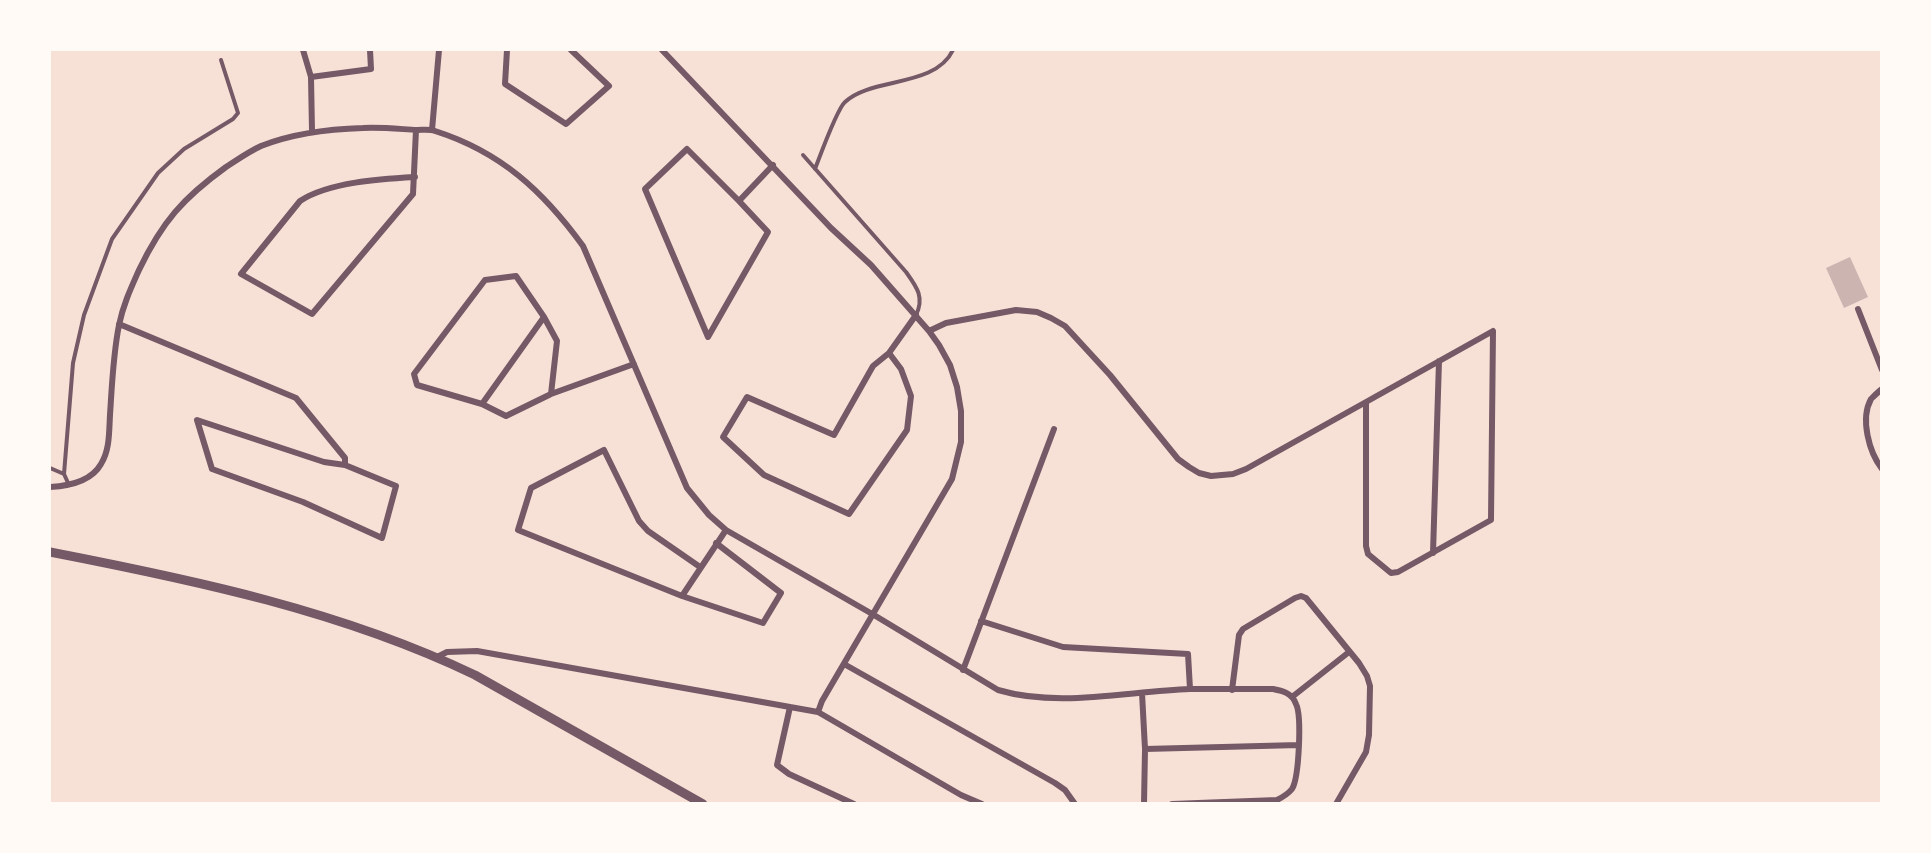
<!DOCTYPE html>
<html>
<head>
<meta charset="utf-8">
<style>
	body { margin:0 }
	#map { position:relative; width:1931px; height:853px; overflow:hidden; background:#f7e1d7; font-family:"Titillium Web",sans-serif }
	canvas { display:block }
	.frame { position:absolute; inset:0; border:51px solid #fffaf5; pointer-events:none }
</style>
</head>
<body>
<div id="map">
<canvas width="1931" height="853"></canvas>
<div class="frame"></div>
</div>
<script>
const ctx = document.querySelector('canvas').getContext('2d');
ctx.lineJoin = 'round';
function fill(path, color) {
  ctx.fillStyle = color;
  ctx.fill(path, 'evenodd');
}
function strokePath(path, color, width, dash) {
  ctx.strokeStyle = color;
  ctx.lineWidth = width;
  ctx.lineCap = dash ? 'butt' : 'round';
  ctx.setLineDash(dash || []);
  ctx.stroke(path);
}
fill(new Path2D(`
	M1850,257L1868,297L1844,308L1826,268Z`), '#ccb4b1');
strokePath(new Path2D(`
	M803,155L906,272C916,286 925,297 916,315
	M815,169C820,156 837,109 845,102C871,77 935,88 953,50
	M50,468L64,474
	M69,485L64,474L73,363L84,315L112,239L158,173L184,149L233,119L238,113L221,60`), '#755966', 4);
strokePath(new Path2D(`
	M303,50L311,77
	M507,50L505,84L566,124L609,86L571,50
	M662,50L831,228L871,265L929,331L939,345L950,365L957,387L961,411V442L952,479L822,701L818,712
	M432,130L439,50
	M312,131L311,77L371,69L370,50
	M415,177C381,179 329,182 300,201L241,274L312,314L413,194L416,130
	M739,201L687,149L645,189L708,337L768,232L739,201L773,165
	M1858,309L1882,370
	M119,324L296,398L345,458V465L396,486L382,538L303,502L212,469L197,420L324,462L345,465
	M929,331L946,323L1016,310L1037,312L1051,318L1065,326L1110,375L1178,459L1189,467L1199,473L1211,476L1233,474L1246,469L1366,402
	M1493,331L1491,520L1398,572L1391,573L1368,554L1366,546V402Z
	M889,353L901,369L911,396L907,430L849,514L764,475L723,437L747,397L834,435L873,366L889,353L916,315
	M1882,389C1878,392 1874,396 1871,399C1860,419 1869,452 1882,469
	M551,394L557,341L544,317L516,276L485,280L414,374L417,385L482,404L506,416L551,394L634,364
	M482,404L544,317
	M50,487C68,486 91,482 101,464C110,450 109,431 110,415C112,385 113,355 119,325C123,305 131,288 139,270C162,222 183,198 226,167C237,160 248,152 261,146C294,133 328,129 363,128C381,127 399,129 417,130C424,130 430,129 435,131C501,152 543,191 583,246L687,488L709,515L726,530L874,615L998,690C1059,708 1128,691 1190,689C1218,689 1246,689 1273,689C1283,691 1292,693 1296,704C1302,716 1299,778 1292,789C1288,794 1283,797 1277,800L1172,804
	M716,543L781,593L763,623L682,596L726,530
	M1433,553L1439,361
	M682,596L518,530L531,488L604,450L639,521L648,531L700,567
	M981,621L1063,647L1188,654L1190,689
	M437,657L447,652L477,651L818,712L961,795L982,804
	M844,664L1055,783L1065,790L1075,804
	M963,670L1054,429
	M1232,690L1239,635L1243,629L1295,598L1301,596L1306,598L1359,663L1367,676L1370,686L1369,735L1366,752L1336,804
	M1142,693L1145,749L1144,804
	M1292,697L1349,652
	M790,707L777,765L789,774L854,804
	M1145,749L1299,745`), '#755966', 6);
strokePath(new Path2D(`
	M50,552C194,580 342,611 475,675L703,804`), '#755966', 9);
</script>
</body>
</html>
